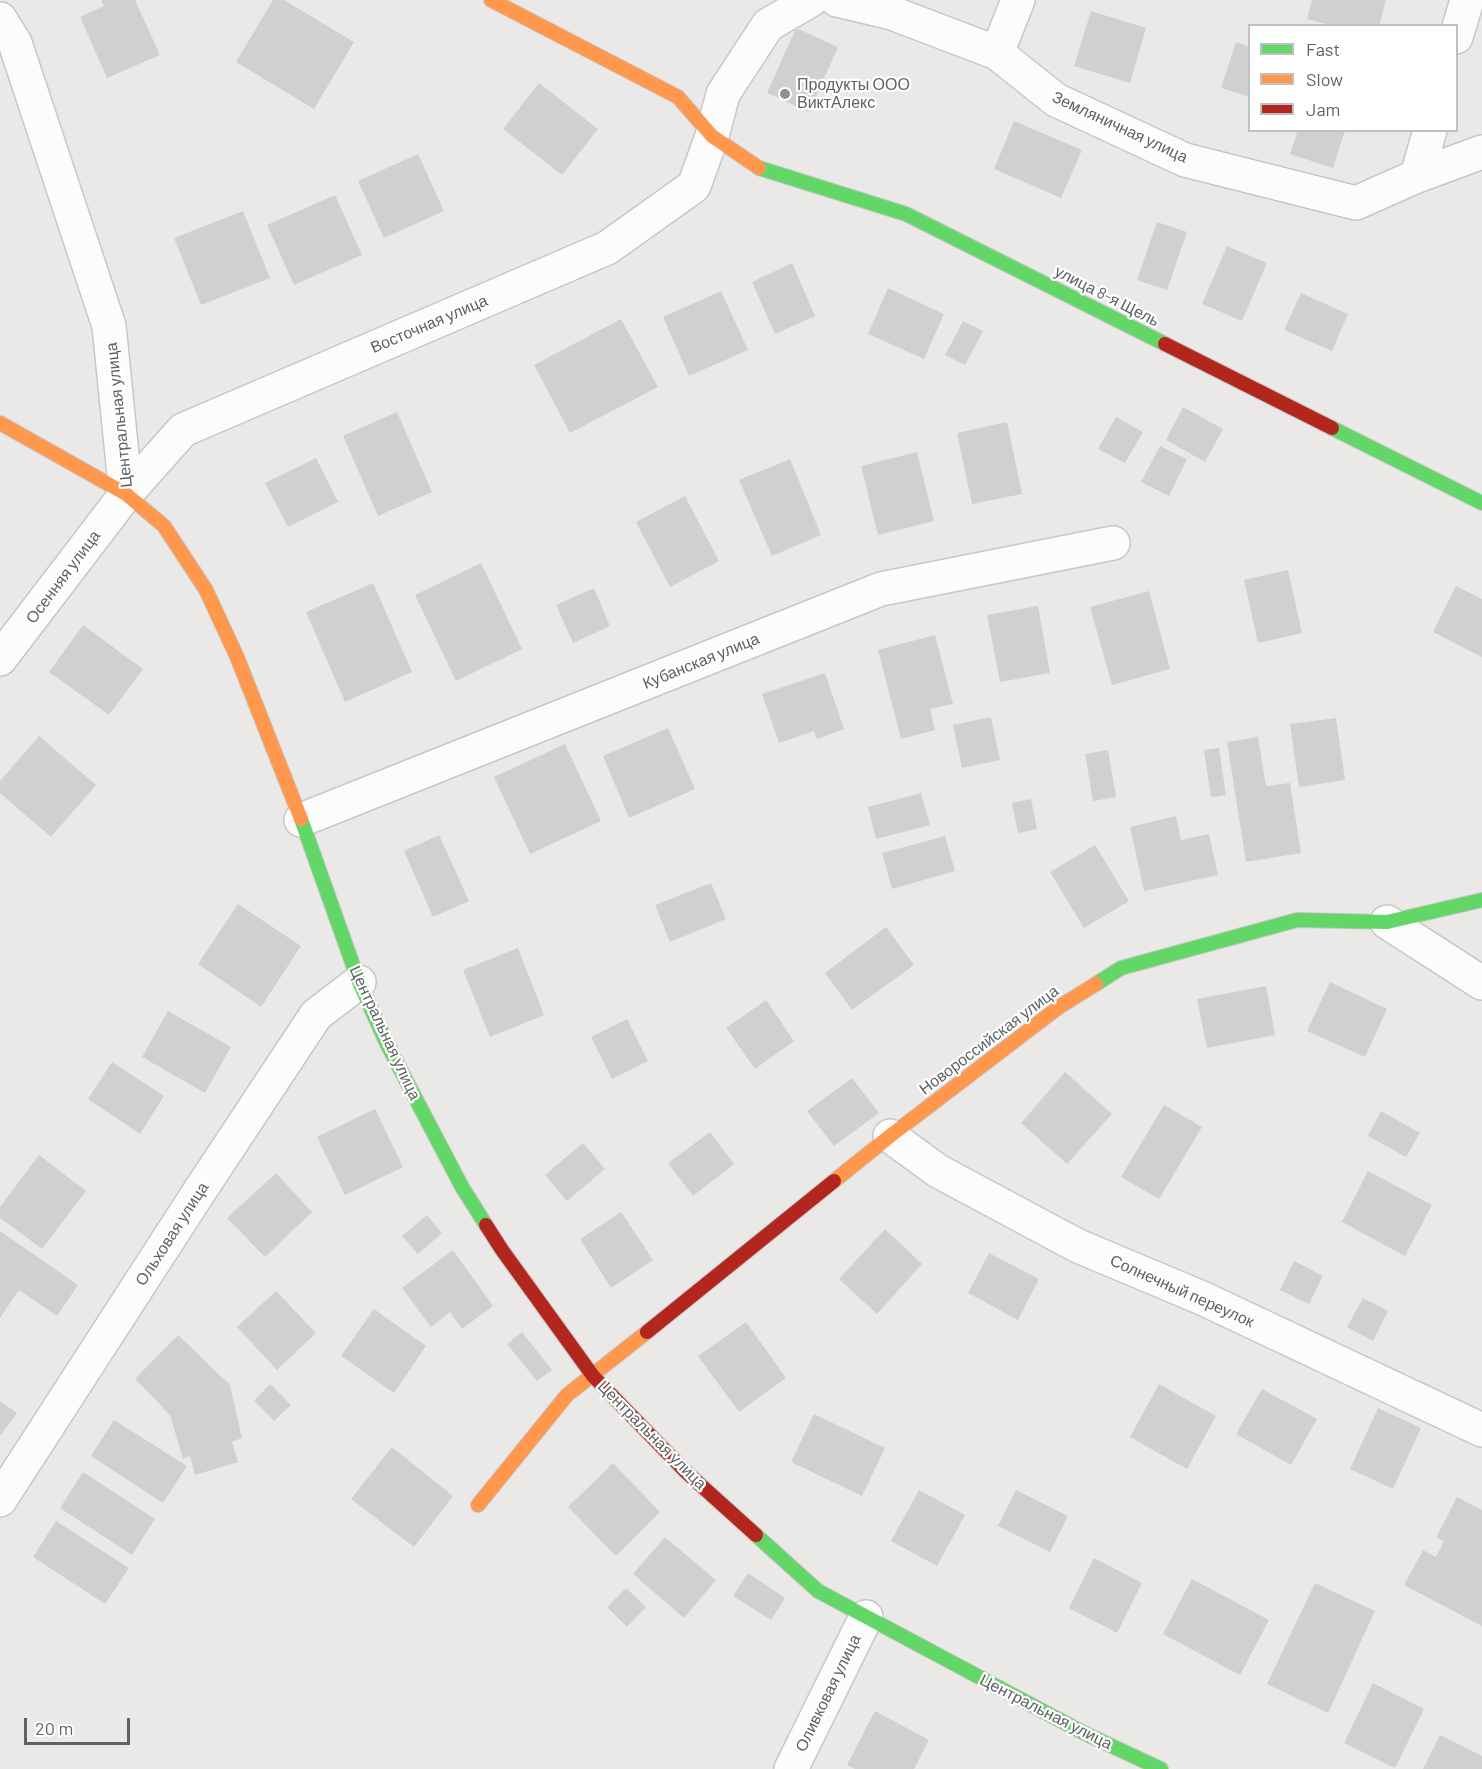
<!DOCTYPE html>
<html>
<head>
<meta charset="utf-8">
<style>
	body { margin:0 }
	#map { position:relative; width:1482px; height:1769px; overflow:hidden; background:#ebe9e7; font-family:Barlow,sans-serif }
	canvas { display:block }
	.legend { position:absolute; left:1248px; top:24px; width:210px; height:108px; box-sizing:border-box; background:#fff; border:2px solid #bec0c1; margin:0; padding:8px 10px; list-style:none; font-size:18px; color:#5d6263 }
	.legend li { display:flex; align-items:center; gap:12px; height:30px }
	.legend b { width:30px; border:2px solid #bec0c1 }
	.scale { position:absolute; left:24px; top:1718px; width:106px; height:27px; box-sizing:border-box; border:3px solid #5d6263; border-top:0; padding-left:8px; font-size:18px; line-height:21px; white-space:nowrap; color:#5d6263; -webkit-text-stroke:4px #fff; paint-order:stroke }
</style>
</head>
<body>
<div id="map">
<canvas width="1482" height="1769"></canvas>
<ul class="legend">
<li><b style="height:8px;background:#63d668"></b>Fast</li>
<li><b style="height:8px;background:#ff974d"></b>Slow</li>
<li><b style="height:8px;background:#b3261e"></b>Jam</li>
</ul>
<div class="scale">20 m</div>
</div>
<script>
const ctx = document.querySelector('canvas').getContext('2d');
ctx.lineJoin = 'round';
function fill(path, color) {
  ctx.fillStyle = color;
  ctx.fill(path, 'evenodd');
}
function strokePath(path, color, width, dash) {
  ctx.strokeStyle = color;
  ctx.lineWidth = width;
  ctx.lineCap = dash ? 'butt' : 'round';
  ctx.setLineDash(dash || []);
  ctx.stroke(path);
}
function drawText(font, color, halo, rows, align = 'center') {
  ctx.font = font + ' Barlow,sans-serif';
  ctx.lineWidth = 4.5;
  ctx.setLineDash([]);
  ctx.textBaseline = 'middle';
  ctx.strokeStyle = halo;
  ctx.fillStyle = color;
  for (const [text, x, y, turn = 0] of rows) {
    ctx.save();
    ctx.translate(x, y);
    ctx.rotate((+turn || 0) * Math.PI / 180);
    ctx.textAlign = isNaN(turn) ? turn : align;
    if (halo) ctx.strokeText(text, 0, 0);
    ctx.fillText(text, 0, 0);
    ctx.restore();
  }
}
fill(new Path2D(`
	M101,0H135L160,55L107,78L80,17L104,6Z
	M273,0H284L354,42L314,109L236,62Z
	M1312,0H1386L1379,26H1334L1307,19Z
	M1091,11L1146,28L1130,83L1074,66Z
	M796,28L838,47L809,112L767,93Z
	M1236,42L1250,47V97L1221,88Z
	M539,83L598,129L562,175L503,129Z
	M1014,121L1082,150L1061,198L994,169Z
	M1298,130H1345L1333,168L1290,154Z
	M418,154L444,211L384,238L358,181Z
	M335,195L362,255L294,285L267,225Z
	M243,211L270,278L201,305L174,238Z
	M1157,222L1187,232L1167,290L1137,280Z
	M1227,246L1267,263L1242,321L1202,304Z
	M792,263L815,316L775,334L752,282Z
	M888,288L944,314L924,359L868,334Z
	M721,291L748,350L689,376L663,317Z
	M1301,293L1348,314L1332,351L1284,330Z
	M621,319L658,387L570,433L534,365Z
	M963,321L983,331L965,365L945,355Z
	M1183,407L1223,429L1205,462L1166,440Z
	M397,412L432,492L378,516L343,436Z
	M1116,417L1143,432L1125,463L1098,449Z
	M1007,422L1022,494L972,504L957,433Z
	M1160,446L1187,459L1169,496L1141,482Z
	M917,452L934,521L878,535L861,466Z
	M316,458L338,502L288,527L265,483Z
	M790,459L821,535L772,556L739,480Z
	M685,496L719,561L670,587L636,522Z
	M481,563L522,649L456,681L415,595Z
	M1288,570L1302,633L1258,643L1244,580Z
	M373,583L412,672L345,702L306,612Z
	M1456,586L1482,599V657L1433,632Z
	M594,588L610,626L573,643L556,605Z
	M1149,591L1170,669L1112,685L1090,607Z
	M1038,606L1050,673L1000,682L987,615Z
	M83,625L143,669L109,715L49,672Z
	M935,635L953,704L930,709L935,730L901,739L878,650Z
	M825,673L844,729L817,739L814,731L779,743L762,694Z
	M991,717L1000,760L962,768L953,725Z
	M1336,718L1345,780L1299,787L1290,724Z
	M668,728L695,789L629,818L603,756Z
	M39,736L96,785L51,837L0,793V781Z
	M1258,737L1266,786L1290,783L1301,853L1246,862L1227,742Z
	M565,744L601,821L530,854L494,777Z
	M1219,748L1226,795L1211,797L1204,750Z
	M1108,750L1116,797L1093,801L1085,754Z
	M921,793L930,825L876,839L868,807Z
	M1031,799L1037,829L1018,833L1012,803Z
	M1176,816L1181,840L1209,834L1218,875L1144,891L1130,827Z
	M439,835L469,901L433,917L404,851Z
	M945,836L955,871L892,889L882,853Z
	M1095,845L1129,901L1084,928L1050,872Z
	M711,883L726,919L670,942L655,905Z
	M238,904L301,946L261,1007L198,964Z
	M886,927L914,965L852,1010L825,973Z
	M518,948L544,1015L490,1037L463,970Z
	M1330,982L1387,1009L1365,1057L1307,1031Z
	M1266,986L1275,1035L1207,1048L1197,999Z
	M766,1000L794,1041L755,1069L726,1028Z
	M168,1011L231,1047L205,1093L142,1057Z
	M627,1019L648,1061L612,1079L591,1037Z
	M112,1062L164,1096L140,1134L88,1099Z
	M1065,1072L1112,1114L1067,1164L1021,1123Z
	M852,1078L879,1113L834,1146L807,1111Z
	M1164,1105L1202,1127L1159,1199L1121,1177Z
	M375,1109L403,1167L345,1195L317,1137Z
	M1381,1111L1420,1133L1406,1157L1368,1136Z
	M710,1132L734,1164L693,1196L668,1163Z
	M583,1143L605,1169L567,1201L545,1175Z
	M39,1155L86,1191L42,1249L0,1218V1207Z
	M1368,1171L1432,1205L1405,1256L1342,1222Z
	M276,1173L312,1212L265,1257L227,1218Z
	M621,1212L653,1260L611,1288L580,1239Z
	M427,1215L442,1233L418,1254L402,1236Z
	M885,1229L922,1264L877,1314L839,1279Z
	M0,1231L78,1285L57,1316L19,1290L0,1318Z
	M453,1250L493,1306L462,1329L450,1312L431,1327L402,1288Z
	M989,1253L1039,1279L1018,1320L968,1293Z
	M1294,1261L1323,1276L1309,1304L1280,1290Z
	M276,1291L316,1333L277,1370L237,1327Z
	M1363,1298L1388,1311L1373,1341L1347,1327Z
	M374,1309L426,1346L394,1393L341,1356Z
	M746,1322L786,1378L739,1412L698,1356Z
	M522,1332L552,1370L537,1381L507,1344Z
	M178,1335L230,1385L242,1438L232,1442L238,1462L195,1475L190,1456L183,1459L170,1415L135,1379Z
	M270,1384L291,1405L274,1421L254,1401Z
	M1159,1384L1216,1416L1187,1469L1130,1437Z
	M1262,1389L1317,1419L1291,1465L1236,1434Z
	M0,1401L17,1413L0,1436Z
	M1378,1408L1421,1428L1393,1489L1350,1469Z
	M814,1414L885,1448L862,1496L791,1462Z
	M114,1420L187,1466L163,1503L91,1456Z
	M392,1447L453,1496L414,1547L351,1499Z
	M613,1463L660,1512L616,1556L568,1507Z
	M83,1472L155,1519L132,1555L60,1508Z
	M919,1490L965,1515L937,1566L891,1541Z
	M1016,1490L1068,1516L1050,1552L998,1526Z
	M1457,1497L1482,1510V1626L1404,1585L1423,1550L1436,1557L1444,1541L1436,1538Z
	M56,1521L129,1568L105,1604L33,1557Z
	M665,1537L716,1580L684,1618L633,1574Z
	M1094,1558L1142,1583L1117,1633L1069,1608Z
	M748,1573L785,1598L771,1620L733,1596Z
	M1192,1579L1269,1620L1240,1675L1163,1634Z
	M1315,1583L1375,1611L1328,1713L1267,1684Z
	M626,1588L646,1607L627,1627L607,1607Z
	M1373,1683L1424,1709L1395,1768L1344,1743Z
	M875,1711L929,1740L914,1769H855L847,1765Z
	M1440,1735L1482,1756V1769H1423Z`), '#d2d0cf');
const street = new Path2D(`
	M837,0L892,13L997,53L1056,100L1185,160L1356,203L1417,176L1482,152
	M0,19L15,43L109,326L126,494
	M1456,37L1467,0
	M997,53L1018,0
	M1417,176L1430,130
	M0,659L126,494L183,430L607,248L694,186L712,136L723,94L768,25L811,0
	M301,820L881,589L1113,543
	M1387,922L1482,983
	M890,1136L938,1171L1078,1246L1202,1298L1482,1430
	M0,1500L199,1192L316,1015L359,982
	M791,1769L866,1617`);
const fast = new Path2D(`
	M759,168L906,214L1165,344
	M1332,428L1482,503
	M301,819L359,982L387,1044L462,1187L486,1225
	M1096,984L1121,968L1297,920L1387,922L1482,900
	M756,1535L818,1591L1084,1733L1161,1769`);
const slow = new Path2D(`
	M491,0L678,97L712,136L759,168
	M0,423L126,494L164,526L206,590L237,657L301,819
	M834,1181L890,1136L1059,1007L1096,984
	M478,1505L567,1395L647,1332`);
const jam = new Path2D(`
	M1165,344L1332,428
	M486,1225L502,1250L593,1376L685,1471L756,1535
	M647,1332L834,1181`);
strokePath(street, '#c8c7c6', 36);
strokePath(fast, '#c7c7c7', 16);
strokePath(slow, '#c7c7c7', 16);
strokePath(jam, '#c7c7c7', 16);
strokePath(street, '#fcfcfb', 33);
strokePath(fast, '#63d668', 14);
strokePath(slow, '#ff974d', 14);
strokePath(jam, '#b3261e', 14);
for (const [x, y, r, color] of [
	[785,94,6,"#8f9191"]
]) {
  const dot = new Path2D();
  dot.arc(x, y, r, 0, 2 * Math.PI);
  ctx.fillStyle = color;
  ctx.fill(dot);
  strokePath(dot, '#fff', 2);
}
drawText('16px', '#5d6263', '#fff', [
	["Продукты ООО",797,85],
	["ВиктАлекс",797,103]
], 'left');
drawText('16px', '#5d6263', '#fff', [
	["Земляничная улица",1120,127,25],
	["улица 8-я Щель",1107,296,27],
	["Восточная улица",429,324,-23],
	["Центральная улица",119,415,-96],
	["Осенняя улица",63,577,-53],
	["Кубанская улица",701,661,-22],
	["Центральная улица",385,1033,65],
	["Новороссийская улица",989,1040,-37],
	["Ольховая улица",172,1234,-57],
	["Солнечный переулок",1182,1291,24],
	["Центральная улица",652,1435,45],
	["Оливковая улица",828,1693,-64],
	["Центральная улица",1046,1712,27]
]);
</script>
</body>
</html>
